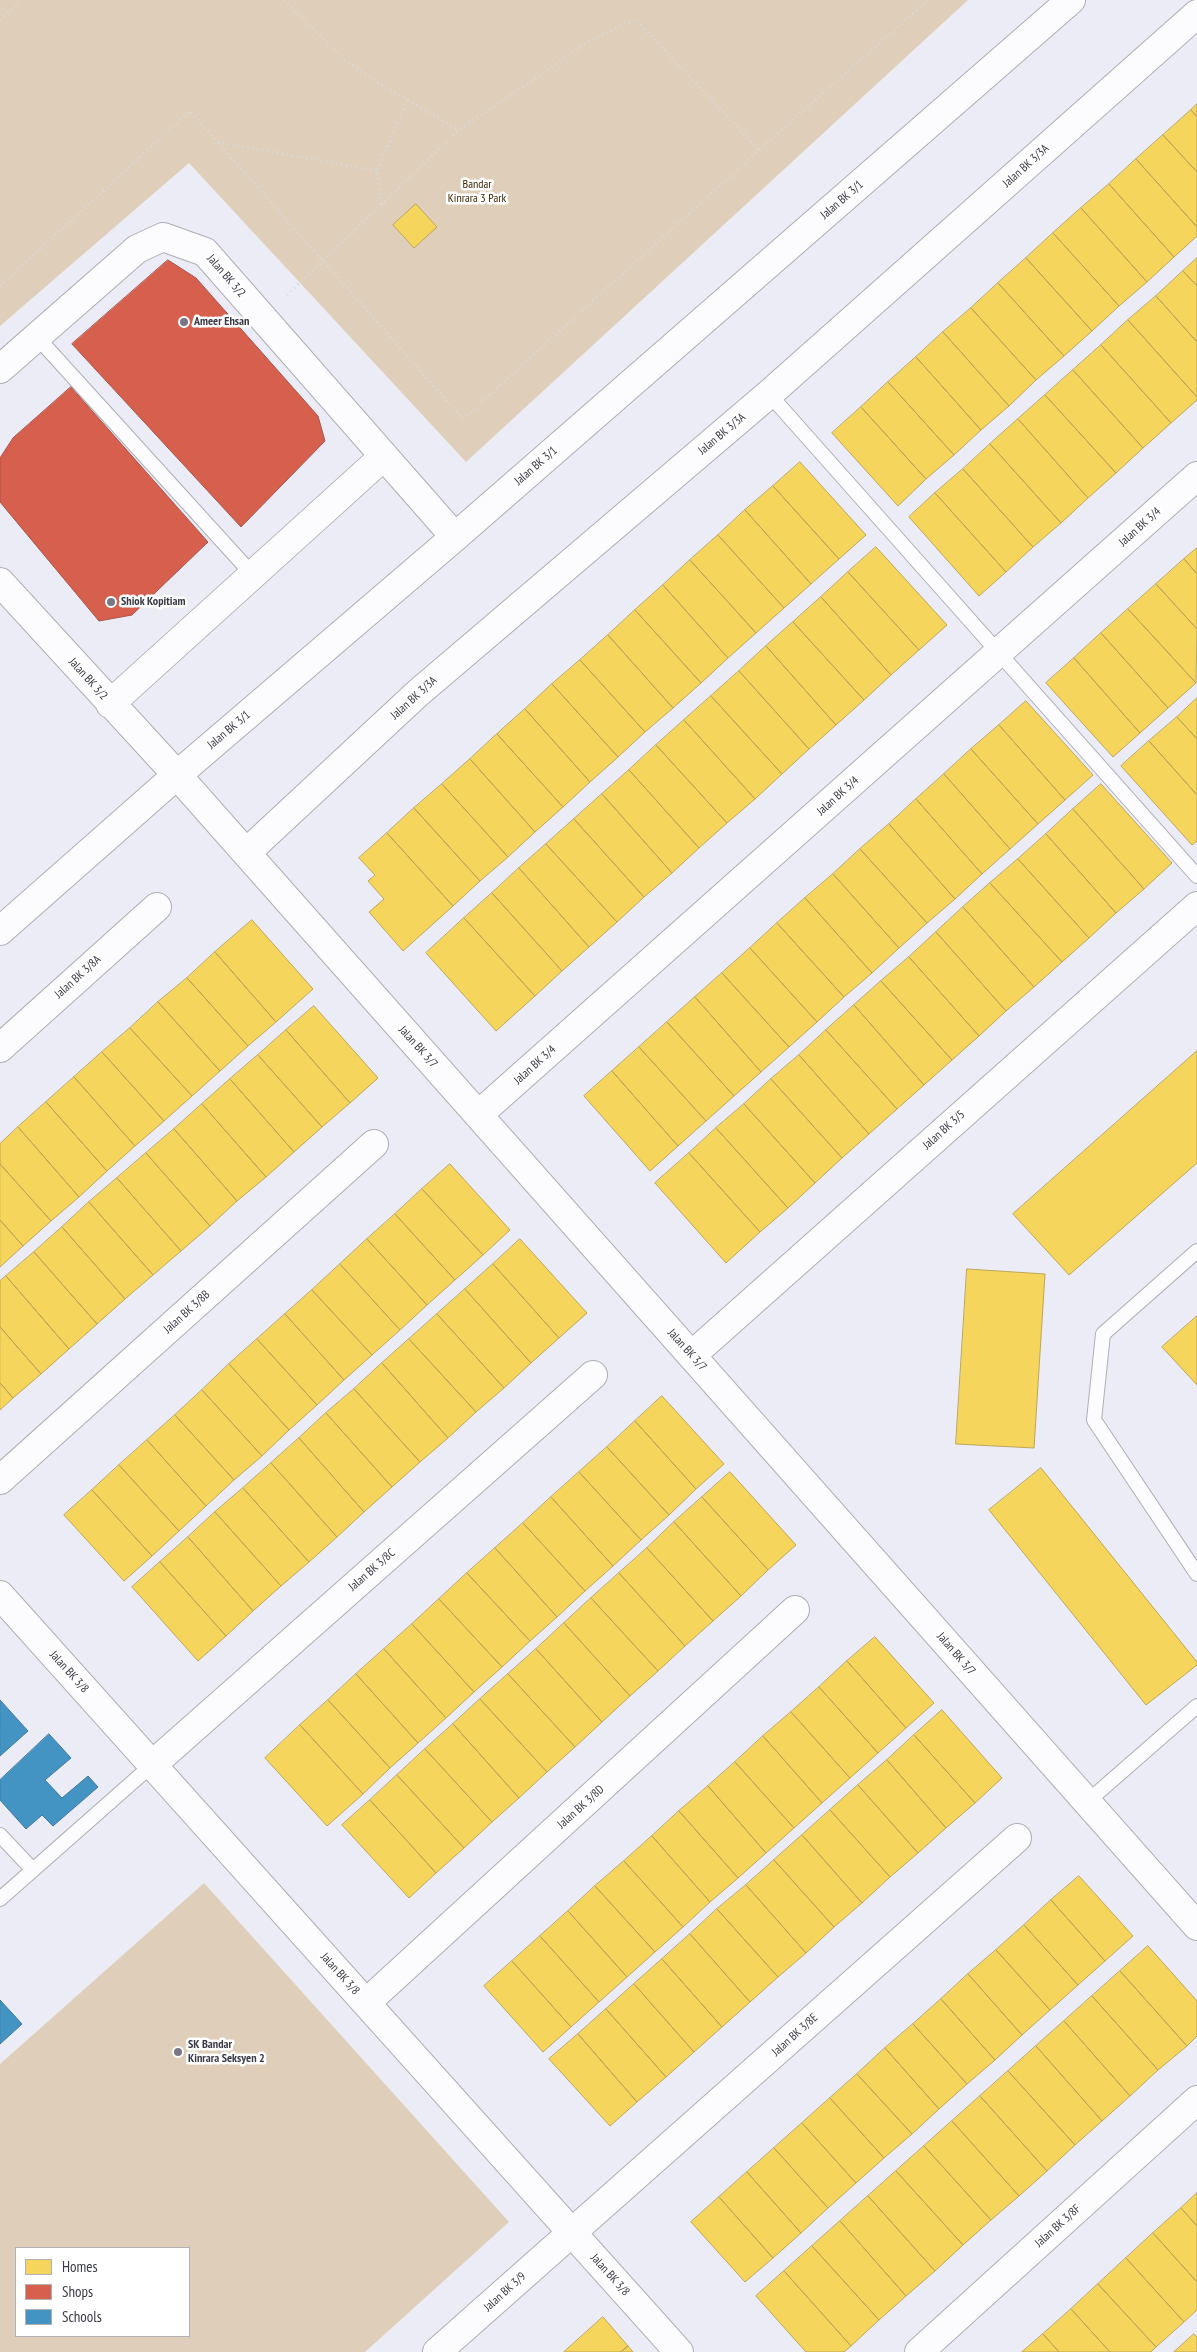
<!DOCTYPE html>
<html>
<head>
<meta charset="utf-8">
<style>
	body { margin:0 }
	#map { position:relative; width:1197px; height:2352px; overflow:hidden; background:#ebecf6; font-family:"PT Sans Narrow",sans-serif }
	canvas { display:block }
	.legend { position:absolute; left:15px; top:2247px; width:175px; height:90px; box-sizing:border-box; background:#fff; border:1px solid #b0b0b5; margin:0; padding:6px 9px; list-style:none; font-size:15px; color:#393a46 }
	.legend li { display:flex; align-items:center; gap:10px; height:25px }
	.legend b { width:25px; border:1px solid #b0b0b5 }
</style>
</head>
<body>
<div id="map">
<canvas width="1197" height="2352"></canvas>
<ul class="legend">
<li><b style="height:14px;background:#f6d55c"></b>Homes</li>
<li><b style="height:14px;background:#d6604d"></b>Shops</li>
<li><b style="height:14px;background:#4393c3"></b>Schools</li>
</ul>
</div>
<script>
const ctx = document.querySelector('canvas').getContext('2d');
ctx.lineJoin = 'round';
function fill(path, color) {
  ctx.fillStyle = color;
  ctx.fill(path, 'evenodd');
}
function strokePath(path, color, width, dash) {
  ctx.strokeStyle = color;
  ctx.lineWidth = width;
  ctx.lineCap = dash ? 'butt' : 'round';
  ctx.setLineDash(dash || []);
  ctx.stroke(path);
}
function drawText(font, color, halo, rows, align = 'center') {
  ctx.font = font + ' "PT Sans Narrow",sans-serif';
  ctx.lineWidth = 5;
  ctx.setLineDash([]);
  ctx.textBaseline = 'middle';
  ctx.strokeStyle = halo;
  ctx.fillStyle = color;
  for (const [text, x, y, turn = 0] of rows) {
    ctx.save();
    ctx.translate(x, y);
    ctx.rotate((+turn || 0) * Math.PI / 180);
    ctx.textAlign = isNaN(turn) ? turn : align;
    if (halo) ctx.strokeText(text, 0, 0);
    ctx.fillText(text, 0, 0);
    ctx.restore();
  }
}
fill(new Path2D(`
	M0,0H968L466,462L189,163L0,326Z
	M204,1883L509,2222L365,2352H0V2064ZM16,2248H189V2336H16Z`), '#dfcfba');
const homes = new Path2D(`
	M1197,104V117L1191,110Z
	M1191,110L1197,117V172L1163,135Z
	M1163,135L1197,172V227L1136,159Z
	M1136,159L1197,227V236L1174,257L1109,184Z
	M1109,184L1174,257L1147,282L1081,208Z
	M416,204L437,227L414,248L393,225Z
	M1081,208L1147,282L1119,306L1053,233Z
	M1053,233L1119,306L1092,331L1026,258Z
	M1026,258L1092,331L1064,356L998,283Z
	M1197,258V286L1183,271Z
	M1183,271L1197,286V342L1156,296Z
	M998,283L1064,356L1036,380L971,308Z
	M1156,296L1197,342V397L1128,320Z
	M971,308L1036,380L1009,406L943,332Z
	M1128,320L1197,397V400L1171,423L1101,345Z
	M943,332L1009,406L981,430L916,357Z
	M1101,345L1171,423L1143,448L1073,370Z
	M916,357L981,430L954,455L888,382Z
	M1073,370L1143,448L1116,473L1045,395Z
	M888,382L954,455L926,479L861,407Z
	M1045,395L1116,473L1088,498L1018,419Z
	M861,407L926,479L898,506L832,433Z
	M1018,419L1088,498L1061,523L990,444Z
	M990,444L1061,523L1033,547L963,469Z
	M800,462L866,535L839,559L773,486Z
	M963,469L1033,547L1006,572L935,493Z
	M773,486L839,559L811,584L745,510Z
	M935,493L1006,572L979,596L909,517Z
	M745,510L811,584L784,608L718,535Z
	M718,535L784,608L756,633L690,560Z
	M876,547L947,625L919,650L848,572Z
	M1197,548V574L1184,559Z
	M1184,559L1197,574V629L1156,584Z
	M690,560L756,633L728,658L663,585Z
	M848,572L919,650L891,675L821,597Z
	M1156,584L1197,629L1196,683L1128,609Z
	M663,585L728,658L701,683L635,610Z
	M821,597L891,675L864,700L793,622Z
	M1128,609L1196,683L1168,708L1101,633Z
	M635,610L701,683L673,708L608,635Z
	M793,622L864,700L836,725L766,646Z
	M1101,633L1168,708L1140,733L1074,658Z
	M608,635L673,708L645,732L580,660Z
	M766,646L836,725L809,749L739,671Z
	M1074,658L1140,733L1113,757L1046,683Z
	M580,660L645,732L618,757L552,684Z
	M739,671L809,749L782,774L711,696Z
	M552,684L618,757L590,782L525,709Z
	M711,696L782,774L755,799L684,720Z
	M1197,698V739L1177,717Z
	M1026,701L1093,775L1065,800L999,725Z
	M525,709L590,782L563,807L497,734Z
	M1177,717L1197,739V795L1149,741Z
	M684,720L755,799L727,823L656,745Z
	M999,725L1065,800L1038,824L971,749Z
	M497,734L563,807L535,832L470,759Z
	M1149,741L1197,795V841L1192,845L1121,766Z
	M656,745L727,823L699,848L629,770Z
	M971,749L1038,824L1010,849L944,774Z
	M470,759L535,832L508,857L442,784Z
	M629,770L699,848L672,873L602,794Z
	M944,774L1010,849L982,874L916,799Z
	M442,784L508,857L480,881L414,808Z
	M1101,784L1172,863L1144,889L1073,809Z
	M602,794L672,873L644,897L574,819Z
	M916,799L982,874L955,899L889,824Z
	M414,808L480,881L453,906L387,833Z
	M1073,809L1144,889L1116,913L1046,834Z
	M574,819L644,897L617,922L546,844Z
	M889,824L955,899L927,923L860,849Z
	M387,833L453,906L403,951L369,912L384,899L368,881L375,875L359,858Z
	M1046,834L1116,913L1089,938L1018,859Z
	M546,844L617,922L589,947L519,868Z
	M860,849L927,923L899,948L833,874Z
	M1018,859L1089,938L1062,962L990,883Z
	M519,868L589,947L562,971L492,893Z
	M833,874L899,948L872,973L805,898Z
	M990,883L1062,962L1034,987L963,907Z
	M492,893L562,971L535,996L464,918Z
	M805,898L872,973L844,997L777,923Z
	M963,907L1034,987L1006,1011L936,932Z
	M464,918L535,996L496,1031L426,953Z
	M252,920L313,989L276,1022L215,952Z
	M777,923L844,997L817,1022L750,948Z
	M936,932L1006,1011L979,1036L909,957Z
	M750,948L817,1022L789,1047L722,973Z
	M215,952L276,1022L248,1046L187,978Z
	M909,957L979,1036L952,1060L881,981Z
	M722,973L789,1047L761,1072L695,997Z
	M187,978L248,1046L220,1071L158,1002Z
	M881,981L952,1060L924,1085L854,1005Z
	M695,997L761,1072L734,1096L667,1022Z
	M158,1002L220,1071L192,1096L130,1028Z
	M854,1005L924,1085L897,1109L826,1030Z
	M314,1006L378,1078L350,1103L286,1030Z
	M667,1022L734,1096L706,1121L639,1047Z
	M130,1028L192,1096L164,1121L102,1052Z
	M286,1030L350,1103L322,1127L258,1055Z
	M826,1030L897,1109L869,1134L799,1055Z
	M639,1047L706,1121L678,1146L612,1071Z
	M1197,1051V1163L1069,1275L1013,1214Z
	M102,1052L164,1121L135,1146L74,1077Z
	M258,1055L322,1127L294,1152L230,1079Z
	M799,1055L869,1134L842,1158L771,1079Z
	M612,1071L678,1146L650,1171L584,1096Z
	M74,1077L135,1146L107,1171L46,1102Z
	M230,1079L294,1152L266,1177L202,1104Z
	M771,1079L842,1158L815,1183L744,1104Z
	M46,1102L107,1171L79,1197L18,1127Z
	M202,1104L266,1177L237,1201L174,1129Z
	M744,1104L815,1183L788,1208L716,1128Z
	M18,1127L79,1197L51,1221L0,1164V1144Z
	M716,1128L788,1208L760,1232L689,1153Z
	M174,1129L237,1201L210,1226L146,1153Z
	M146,1153L210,1226L181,1251L117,1178Z
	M689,1153L760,1232L726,1263L655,1183Z
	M0,1164L51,1221L23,1246L0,1220Z
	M450,1164L510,1230L483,1255L422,1189Z
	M117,1178L181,1251L153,1275L89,1202Z
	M422,1189L483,1255L455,1280L395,1214Z
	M89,1202L153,1275L125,1299L62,1227Z
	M395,1214L455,1280L427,1305L367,1239Z
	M0,1220L23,1246L0,1267Z
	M62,1227L125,1299L97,1324L34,1252Z
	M367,1239L427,1305L400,1330L340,1264Z
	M520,1239L587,1313L559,1338L493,1264Z
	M34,1252L97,1324L69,1349L6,1276Z
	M340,1264L400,1330L372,1355L312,1290Z
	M493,1264L559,1338L531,1363L465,1289Z
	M967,1269L1045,1274L1034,1448L956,1444Z
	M6,1276L69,1349L41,1374L0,1327V1281Z
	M465,1289L531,1363L504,1388L437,1314Z
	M312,1290L372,1355L344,1380L285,1314Z
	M285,1314L344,1380L317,1405L257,1339Z
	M437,1314L504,1388L476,1412L409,1339Z
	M1197,1316V1385L1162,1347Z
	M0,1327L41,1374L13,1398L0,1383Z
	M257,1339L317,1405L289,1430L229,1364Z
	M409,1339L476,1412L448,1438L382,1363Z
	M382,1363L448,1438L420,1462L354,1389Z
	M229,1364L289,1430L262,1456L202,1390Z
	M0,1383L13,1398L0,1410Z
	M354,1389L420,1462L392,1487L326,1413Z
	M202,1390L262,1456L234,1480L175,1415Z
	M662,1396L724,1464L696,1489L635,1421Z
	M326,1413L392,1487L364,1512L299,1438Z
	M175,1415L234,1480L206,1506L147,1440Z
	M635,1421L696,1489L669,1515L607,1447Z
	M299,1438L364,1512L337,1537L271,1463Z
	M147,1440L206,1506L179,1531L119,1465Z
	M607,1447L669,1515L641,1540L579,1472Z
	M271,1463L337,1537L309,1562L243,1488Z
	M119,1465L179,1531L152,1556L92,1490Z
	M1041,1468L1197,1662V1665L1146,1705L989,1510Z
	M579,1472L641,1540L613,1566L551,1497Z
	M730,1472L796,1545L768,1570L702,1497Z
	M243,1488L309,1562L281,1586L215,1512Z
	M92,1490L152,1556L124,1581L64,1515Z
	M551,1497L613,1566L585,1591L523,1523Z
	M702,1497L768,1570L741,1596L674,1522Z
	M215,1512L281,1586L253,1611L188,1537Z
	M674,1522L741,1596L713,1621L647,1548Z
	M523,1523L585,1591L557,1617L495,1548Z
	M188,1537L253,1611L226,1636L160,1562Z
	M495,1548L557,1617L530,1641L467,1573Z
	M647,1548L713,1621L685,1646L619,1573Z
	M160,1562L226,1636L198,1661L132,1587Z
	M467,1573L530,1641L502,1667L439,1599Z
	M619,1573L685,1646L658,1671L591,1598Z
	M591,1598L658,1671L630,1696L564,1623Z
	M439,1599L502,1667L474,1692L412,1624Z
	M564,1623L630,1696L602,1722L536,1649Z
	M412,1624L474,1692L446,1718L384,1649Z
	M875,1637L934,1703L906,1728L847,1661Z
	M384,1649L446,1718L418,1743L356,1674Z
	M536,1649L602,1722L575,1747L508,1674Z
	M847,1661L906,1728L878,1753L819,1687Z
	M356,1674L418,1743L390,1768L328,1700Z
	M508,1674L575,1747L547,1772L480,1699Z
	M819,1687L878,1753L850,1778L791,1712Z
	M480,1699L547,1772L519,1798L453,1724Z
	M328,1700L390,1768L363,1794L300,1725Z
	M942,1710L1002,1778L975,1803L914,1735Z
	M791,1712L850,1778L822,1803L763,1736Z
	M453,1724L519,1798L492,1822L425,1749Z
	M300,1725L363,1794L327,1826L265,1758Z
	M914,1735L975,1803L946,1828L887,1760Z
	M763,1736L822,1803L794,1828L735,1762Z
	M425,1749L492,1822L464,1848L397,1775Z
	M887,1760L946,1828L918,1853L858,1785Z
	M735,1762L794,1828L766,1853L708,1786Z
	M397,1775L464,1848L436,1873L370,1800Z
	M858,1785L918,1853L890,1877L830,1810Z
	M708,1786L766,1853L738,1878L679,1811Z
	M370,1800L436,1873L409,1898L342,1825Z
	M830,1810L890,1877L862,1903L802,1835Z
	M679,1811L738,1878L710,1902L652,1836Z
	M802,1835L862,1903L834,1927L774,1860Z
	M652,1836L710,1902L683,1927L624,1861Z
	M774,1860L834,1927L806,1953L746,1885Z
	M624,1861L683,1927L655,1952L595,1886Z
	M1079,1876L1133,1936L1105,1961L1051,1900Z
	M746,1885L806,1953L778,1977L717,1909Z
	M595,1886L655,1952L627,1977L568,1911Z
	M1051,1900L1105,1961L1078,1985L1024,1925Z
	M717,1909L778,1977L750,2002L690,1934Z
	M568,1911L627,1977L599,2002L540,1936Z
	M1024,1925L1078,1985L1050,2010L996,1950Z
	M690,1934L750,2002L722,2027L662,1959Z
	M540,1936L599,2002L571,2027L512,1961Z
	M1148,1946L1197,2001V2036L1187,2046L1120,1971Z
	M996,1950L1050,2010L1022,2035L968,1974Z
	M662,1959L722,2027L694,2052L634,1984Z
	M512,1961L571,2027L543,2052L484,1986Z
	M1120,1971L1187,2046L1158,2070L1092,1996Z
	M968,1974L1022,2035L995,2060L941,1999Z
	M634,1984L694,2052L666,2077L606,2009Z
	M1092,1996L1158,2070L1130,2096L1064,2021Z
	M941,1999L995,2060L967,2084L913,2024Z
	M606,2009L666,2077L637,2102L578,2034Z
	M1064,2021L1130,2096L1102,2121L1036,2046Z
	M913,2024L967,2084L939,2109L885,2048Z
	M578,2034L637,2102L610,2126L549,2059Z
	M1036,2046L1102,2121L1075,2145L1008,2071Z
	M885,2048L939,2109L912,2134L857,2074Z
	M1008,2071L1075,2145L1047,2171L980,2096Z
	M857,2074L912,2134L884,2158L830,2098Z
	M980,2096L1047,2171L1019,2196L952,2121Z
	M830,2098L884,2158L856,2183L802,2123Z
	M952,2121L1019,2196L991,2220L924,2146Z
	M802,2123L856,2183L828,2208L774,2148Z
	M924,2146L991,2220L963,2245L896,2171Z
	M774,2148L828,2208L801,2233L747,2172Z
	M896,2171L963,2245L935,2271L868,2196Z
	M747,2172L801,2233L773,2258L719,2197Z
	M1197,2193V2226L1181,2208Z
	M868,2196L935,2271L906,2296L840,2221Z
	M719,2197L773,2258L745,2282L691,2222Z
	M1181,2208L1197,2226V2282L1153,2233Z
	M840,2221L906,2296L879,2320L812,2246Z
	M1153,2233L1197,2282V2310L1184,2322L1126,2258Z
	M812,2246L879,2320L851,2346L784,2271Z
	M1126,2258L1184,2322L1156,2347L1098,2284Z
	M784,2271L851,2346L844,2352H806L756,2296Z
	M1098,2284L1156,2347L1151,2352H1110L1071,2309Z
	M1071,2309L1110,2352H1059L1043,2334Z
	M603,2317L628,2346L621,2352H564Z
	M1043,2334L1059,2352H1022Z
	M1194,2334L1197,2337V2352H1174Z
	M628,2346L633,2352H621Z`);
fill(homes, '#f6d55c');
strokePath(homes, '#bda655', 1);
const shops = new Path2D(`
	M168,260L196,278L318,416L325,441L241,527L72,344Z
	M71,387L208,542L132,615L99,621L0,502V458L13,438Z`);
fill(shops, '#d6604d');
strokePath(shops, '#a7554b', 1);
const schools = new Path2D(`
	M0,1700L28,1731L0,1756Z
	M49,1734L71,1758L45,1780L62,1798L88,1776L98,1787L53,1826L42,1815L26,1829L0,1800V1780Z
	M0,2000L22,2024L0,2044Z`);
fill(schools, '#4393c3');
strokePath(schools, '#40789e', 1);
const lane = new Path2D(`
	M37,337L253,575
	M769,394L1197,876
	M1197,1251L1103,1334L1094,1420L1197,1574
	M1087,1802L1197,1706
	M0,1835L33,1870
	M0,1899L152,1765`);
const street = new Path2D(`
	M0,369L137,249L163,237L205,252L455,537
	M0,582L177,775L1197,1926
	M110,704L384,456
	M246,853L418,693L769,394L1197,14
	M0,931L177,775L455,537L1071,0
	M0,1048L157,907
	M478,1115L1197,476
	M692,1355L1197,906
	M0,1480L374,1144
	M0,1595L679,2352
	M152,1765L593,1375
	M366,2003L795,1610
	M437,2352L1017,1838
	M919,2352L1197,2100`);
strokePath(lane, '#adaeb7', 16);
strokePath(street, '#adaeb7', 30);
strokePath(new Path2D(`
	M284,0L345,60L377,82L459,130
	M0,20L21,0
	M218,142L377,171
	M382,204L377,171L408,99
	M0,286L190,111L463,419L759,150L928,0
	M287,295L459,130L590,41L635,19L759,150`), '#d8d9dc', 3, [1, 4]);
strokePath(lane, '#fcfcfe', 14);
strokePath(street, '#fcfcfe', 28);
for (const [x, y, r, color] of [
	[184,322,5,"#777884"],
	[111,602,5,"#777884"],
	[178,2052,5,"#777884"]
]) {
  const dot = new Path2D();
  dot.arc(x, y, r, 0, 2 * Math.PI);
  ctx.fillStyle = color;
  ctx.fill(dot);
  strokePath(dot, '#fff', 2);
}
drawText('12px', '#393a46', '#fff', [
	["Jalan BK 3/3A",1026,166,-42],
	["Jalan BK 3/1",842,200,-41],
	["Jalan BK 3/2",226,276,49],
	["Jalan BK 3/3A",722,434,-40],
	["Jalan BK 3/1",536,466,-41],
	["Jalan BK 3/4",1140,527,-42],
	["Jalan BK 3/2",88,679,48],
	["Jalan BK 3/3A",414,698,-42],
	["Jalan BK 3/1",229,730,-40],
	["Jalan BK 3/4",838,796,-42],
	["Jalan BK 3/8A",78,977,-42],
	["Jalan BK 3/7",418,1047,48],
	["Jalan BK 3/4",535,1065,-42],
	["Jalan BK 3/5",944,1130,-42],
	["Jalan BK 3/8B",187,1312,-42],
	["Jalan BK 3/7",687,1350,48],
	["Jalan BK 3/8C",372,1570,-41],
	["Jalan BK 3/7",956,1654,49],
	["Jalan BK 3/8",69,1672,48],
	["Jalan BK 3/8D",581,1807,-42],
	["Jalan BK 3/8",340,1974,48],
	["Jalan BK 3/8E",795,2035,-42],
	["Jalan BK 3/8F",1058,2226,-42],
	["Jalan BK 3/8",610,2275,48],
	["Jalan BK 3/9",505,2292,-42]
]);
drawText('12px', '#3a2704', '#fff', [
	["Bandar",477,185],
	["Kinrara 3 Park",477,199]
]);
drawText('bold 12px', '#393a46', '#fff', [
	["Ameer Ehsan",194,322],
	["Shiok Kopitiam",121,602],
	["SK Bandar",188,2045],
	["Kinrara Seksyen 2",188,2059]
], 'left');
</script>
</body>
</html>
